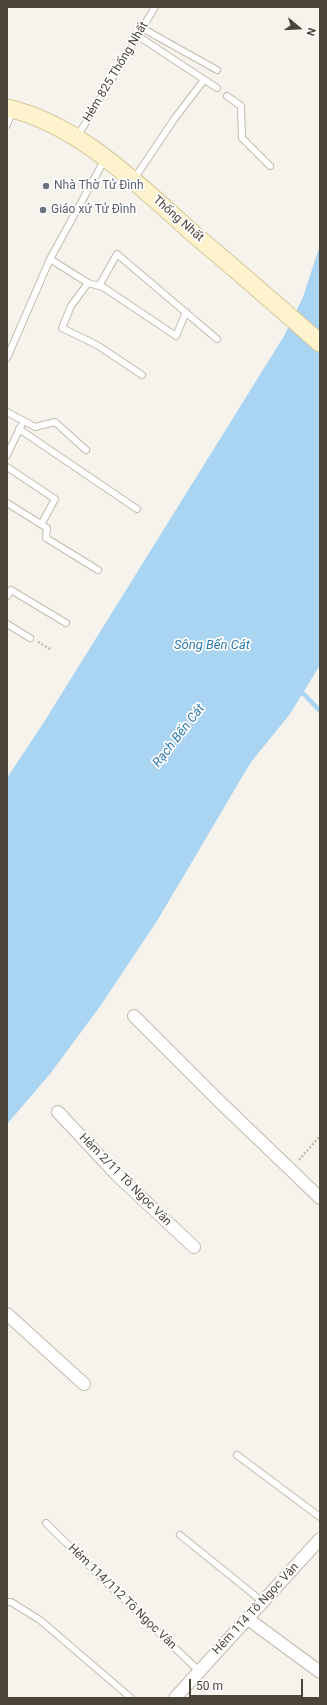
<!DOCTYPE html>
<html>
<head>
<meta charset="utf-8">
<style>
	body { margin:0 }
	#map { position:relative; width:327px; height:1705px; overflow:hidden; background:#f6f3ec; font-family:Roboto,sans-serif }
	canvas { display:block }
	.frame { position:absolute; inset:0; border:8px solid #4b4439; pointer-events:none }
	.north { position:absolute; left:279px; top:8px; width:40px; height:40px; -webkit-text-stroke:3px #fff; paint-order:stroke; rotate:108deg; font-size:11px; font-weight:700; line-height:16px; text-align:center; color:#4b4439 }
	.north::after { content:''; display:block; margin:auto; width:14px; height:18px; background:#4b4439; clip-path:polygon(50% 0,100% 100%,50% 72%,0 100%) }
	.scale { position:absolute; left:189px; top:1679px; width:114px; height:18px; box-sizing:border-box; border:2px solid #4b4439; border-top:0; padding-left:5px; font-size:12px; line-height:14px; white-space:nowrap; color:#4b4439; -webkit-text-stroke:3px #fff; paint-order:stroke }
</style>
</head>
<body>
<div id="map">
<canvas width="327" height="1705"></canvas>
<div class="frame"></div>
<div class="north">N</div>
<div class="scale">50 m</div>
</div>
<script>
const ctx = document.querySelector('canvas').getContext('2d');
ctx.lineJoin = 'round';
function fill(path, color) {
  ctx.fillStyle = color;
  ctx.fill(path, 'evenodd');
}
function strokePath(path, color, width, dash) {
  ctx.strokeStyle = color;
  ctx.lineWidth = width;
  ctx.lineCap = dash ? 'butt' : 'round';
  ctx.setLineDash(dash || []);
  ctx.stroke(path);
}
function drawText(font, color, halo, rows, align = 'center') {
  ctx.font = font + ' Roboto,sans-serif';
  ctx.lineWidth = 3.5;
  ctx.setLineDash([]);
  ctx.textBaseline = 'middle';
  ctx.strokeStyle = halo;
  ctx.fillStyle = color;
  for (const [text, x, y, turn = 0] of rows) {
    ctx.save();
    ctx.translate(x, y);
    ctx.rotate((+turn || 0) * Math.PI / 180);
    ctx.textAlign = isNaN(turn) ? turn : align;
    if (halo) ctx.strokeText(text, 0, 0);
    ctx.fillText(text, 0, 0);
    ctx.restore();
  }
}
fill(new Path2D(`
	M320,245V665L290,714L251,762L157,921L101,1005L50,1074L7,1124V778L44,722L284,336L303,297Z`), '#a9d4f2');
strokePath(new Path2D(`
	M300,690L320,711`), '#a9d4f2', 4.5);
const lane = new Path2D(`
	M142,28L217,70
	M138,36L217,88
	M227,96L241,106L242,138L270,166
	M7,125L12,111
	M77,137L155,7
	M134,179L175,118L204,80
	M50,259L88,283L103,287L176,336L186,312
	M88,283L71,306L62,328L97,345L142,375
	M99,286L117,254L217,339
	M7,358L50,259L105,159
	M7,412L35,427L55,422L86,450
	M19,429L137,509
	M7,455L21,426
	M7,467L55,499L42,523
	M7,503L47,528L46,538L98,570
	M7,596L11,590L66,623
	M7,624L30,638
	M237,1455L320,1517
	M46,1523L109,1585L199,1671
	M180,1535L263,1602
	M7,1602H11L40,1620L131,1698`);
const street = new Path2D(`
	M134,1016L219,1101L320,1198
	M58,1112L117,1175L194,1247
	M7,1314L84,1384
	M248,1619L320,1672
	M175,1698L320,1539`);
const secondary = new Path2D(`
	M7,108C78,123 143,189 196,236C238,271 279,307 320,343`);
strokePath(lane, '#c2bbae', 8);
strokePath(street, '#c2bbae', 14);
strokePath(secondary, '#d6c79b', 19);
strokePath(new Path2D(`
	M38,642L50,649
	M299,1160L320,1136`), '#c4b79f', 2.5, [2, 2]);
strokePath(lane, '#fff', 6);
strokePath(street, '#fff', 12);
strokePath(secondary, '#fff3cd', 17);
for (const [x, y, r, color] of [
	[46,186,4,"#6b7280"],
	[43,210,4,"#6b7280"]
]) {
  const dot = new Path2D();
  dot.arc(x, y, r, 0, 2 * Math.PI);
  ctx.fillStyle = color;
  ctx.fill(dot);
  strokePath(dot, '#fff', 1.5);
}
drawText('12px', '#4b4439', '#fff', [
	["Hẻm 825 Thống Nhất",116,72,-59],
	["Thống Nhất",178,219,41],
	["Hẻm 2/11 Tô Ngọc Vân",125,1180,45],
	["Hẻm 114/112 Tô Ngọc Vân",122,1597,44],
	["Hẻm 114 Tô Ngọc Vân",256,1609,-47]
]);
drawText('12px', '#5b616d', '#fff', [
	["Nhà Thờ Tử Đình",54,186],
	["Giáo xứ Tử Đình",51,210]
], 'left');
drawText('italic 13px', '#2e7ab2', '#fff', [
	["Sông Bến Cát",212,646],
	["Rạch Bến Cát",179,736,-52]
]);
</script>
</body>
</html>
